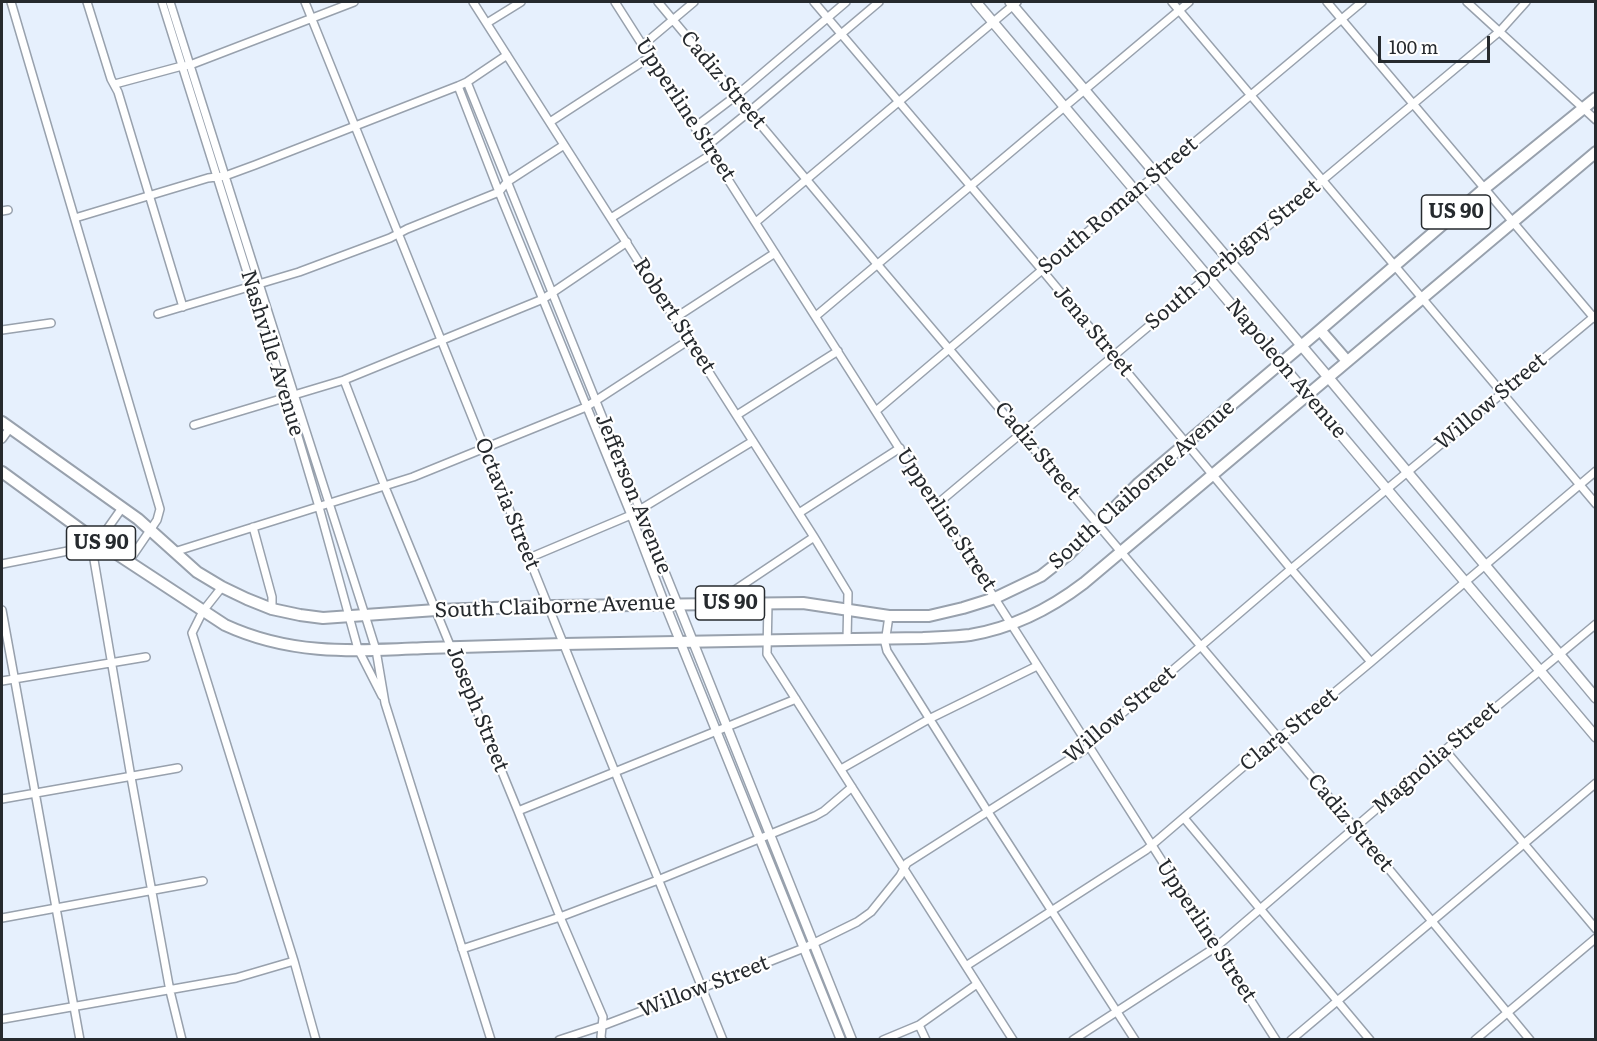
<!DOCTYPE html>
<html>
<head>
<meta charset="utf-8">
<style>
	body { margin:0 }
	#map { position:relative; width:1597px; height:1041px; overflow:hidden; background:#e6f0fd; font-family:Literata,serif }
	canvas { display:block }
	.frame { position:absolute; inset:0; border:3px solid #262a2e; pointer-events:none }
	.scale { position:absolute; left:1378px; top:36px; width:112px; height:27px; box-sizing:border-box; border:3px solid #262a2e; border-top:0; padding-left:8px; font-size:18px; line-height:21px; white-space:nowrap; color:#262a2e; -webkit-text-stroke:4px #fff; paint-order:stroke }
</style>
</head>
<body>
<div id="map">
<canvas width="1597" height="1041"></canvas>
<div class="frame"></div>
<div class="scale">100 m</div>
</div>
<script>
const ctx = document.querySelector('canvas').getContext('2d');
ctx.lineJoin = 'round';
function strokePath(path, color, width, dash) {
  ctx.strokeStyle = color;
  ctx.lineWidth = width;
  ctx.lineCap = dash ? 'butt' : 'round';
  ctx.setLineDash(dash || []);
  ctx.stroke(path);
}
function drawText(font, color, halo, rows, align = 'center') {
  ctx.font = font + ' Literata,serif';
  ctx.lineWidth = 4.5;
  ctx.setLineDash([]);
  ctx.textBaseline = 'middle';
  ctx.strokeStyle = halo;
  ctx.fillStyle = color;
  for (const [text, x, y, turn = 0] of rows) {
    ctx.save();
    ctx.translate(x, y);
    ctx.rotate((+turn || 0) * Math.PI / 180);
    ctx.textAlign = isNaN(turn) ? turn : align;
    if (halo) ctx.strokeText(text, 0, 0);
    ctx.fillText(text, 0, 0);
    ctx.restore();
  }
}
const minor = new Path2D(`
	M11,2L160,509L157,520L129,561
	M87,2L111,79L118,92L183,307
	M162,2L286,396L319,507L358,649L382,696
	M170,2L294,394L365,615L376,650L385,703L491,1040
	M305,2L723,1040
	M473,2L814,537L848,593L847,640
	M615,2L1276,1040
	M658,2L877,264L1355,828L1530,1040
	M814,2L1042,270L1291,569L1371,662
	M1172,2L1596,504
	M1327,2L1594,318
	M1467,2L1596,120
	M487,23L521,2
	M643,45L694,2
	M467,82L678,604
	M115,84L182,66L190,65L354,2
	M458,86L499,192L631,515L665,604
	M550,122L650,57
	M695,127L737,95L846,2
	M707,146L750,111L879,2
	M2,211L8,210
	M75,218L208,178L225,176L255,165L458,86L467,82L507,55
	M611,218L712,154
	M756,222L1017,2
	M158,314L299,272L390,238L407,229L499,192L507,182L564,145
	M816,316L1189,2
	M675,318L775,253
	M2,330L51,323
	M344,380L385,487L518,811L560,917L603,1017L601,1037L602,1040
	M876,411L1042,270L1362,2
	M737,415L838,351
	M194,425L344,380L543,299L627,242
	M2,439L10,428
	M936,505L1500,31L1526,2
	M122,508L98,542L93,554L131,777L170,991L182,1040
	M799,513L900,448
	M253,527L272,597V609
	M174,552L413,477L586,407L689,340
	M529,558L631,515L753,441
	M2,564L83,548L98,542
	M222,587L203,611L192,633L294,961L316,1040
	M717,602L814,537
	M768,603L767,654L1013,1040
	M2,610L80,1040
	M889,616L885,643L887,651L988,812L1135,1040
	M2,681L146,657
	M1445,750L1596,929
	M841,769L929,719L1037,666
	M2,799L178,768
	M518,811L796,699
	M1184,818L1370,1040
	M2,918L203,881
	M462,949L560,917L658,880L815,816L824,811L852,787
	M966,966L1146,850L1271,743L1287,732L1371,662L1596,471
	M3,1019L236,978L294,961
	M919,1025L926,1040
	M559,1040L602,1026L702,988L804,948L857,922L871,912L900,876L907,863L1089,747L1098,734L1291,569L1596,315
	M883,1040L919,1025L977,984
	M1073,1040L1216,947L1459,738L1596,624
	M1291,1040L1596,783
	M1475,1040L1596,938`);
const tertiary = new Path2D(`
	M665,604L841,1040
	M678,604L852,1040`);
const secondary = new Path2D(`
	M976,2L1596,737
	M1010,2L1328,377L1596,698`);
const primary = new Path2D(`
	M1320,330L1347,361
	M2,422L138,519L197,572L222,587L247,599L272,609L300,615L323,618L436,610L554,606L803,603L889,616H929L963,608L995,598L1041,576L1069,554L1139,483L1320,330L1485,188L1596,98
	M2,472L91,537L225,625C292,656 355,651 426,648C472,647 517,645 563,644C683,641 803,640 923,638C938,637 954,637 970,635C1012,628 1050,609 1084,583L1596,152`);
strokePath(minor, '#98a1ad', 10);
strokePath(tertiary, '#98a1ad', 11);
strokePath(secondary, '#98a1ad', 12);
strokePath(primary, '#98a1ad', 14);
strokePath(minor, '#fff', 7);
strokePath(tertiary, '#fff', 8);
strokePath(secondary, '#fff', 9);
strokePath(primary, '#fff', 10);
for (const [x, y, w] of [
	[1456,212,69],
	[101,543,69],
	[730,603,69]
]) {
  const box = new Path2D();
  box.roundRect(x - w / 2, y - 17, w, 34, 4.5);
  ctx.fillStyle = '#fff';
  ctx.fill(box);
  strokePath(box, '#262a2e', 1.5);
}
drawText('bold 20px', '#262a2e', null, [
	["US 90",1456,212],
	["US 90",101,543],
	["US 90",730,603]
]);
drawText('21px', '#262a2e', '#fff', [
	["Cadiz Street",723,80,50],
	["Upperline Street",685,110,57],
	["South Roman Street",1118,206,-40],
	["South Derbigny Street",1233,255,-40],
	["Robert Street",674,316,57],
	["Jena Street",1093,331,50],
	["Nashville Avenue",272,353,73],
	["Napoleon Avenue",1286,369,50],
	["Willow Street",1491,402,-40],
	["Cadiz Street",1037,451,50],
	["South Claiborne Avenue",1142,485,-42],
	["Jefferson Avenue",633,494,68],
	["Octavia Street",507,504,68],
	["Upperline Street",946,520,57],
	["South Claiborne Avenue",555,607,-2],
	["Joseph Street",477,709,68],
	["Willow Street",1120,715,-40],
	["Clara Street",1289,730,-39],
	["Magnolia Street",1436,758,-41],
	["Cadiz Street",1350,823,50],
	["Upperline Street",1206,931,57],
	["Willow Street",704,987,-21]
]);
</script>
</body>
</html>
